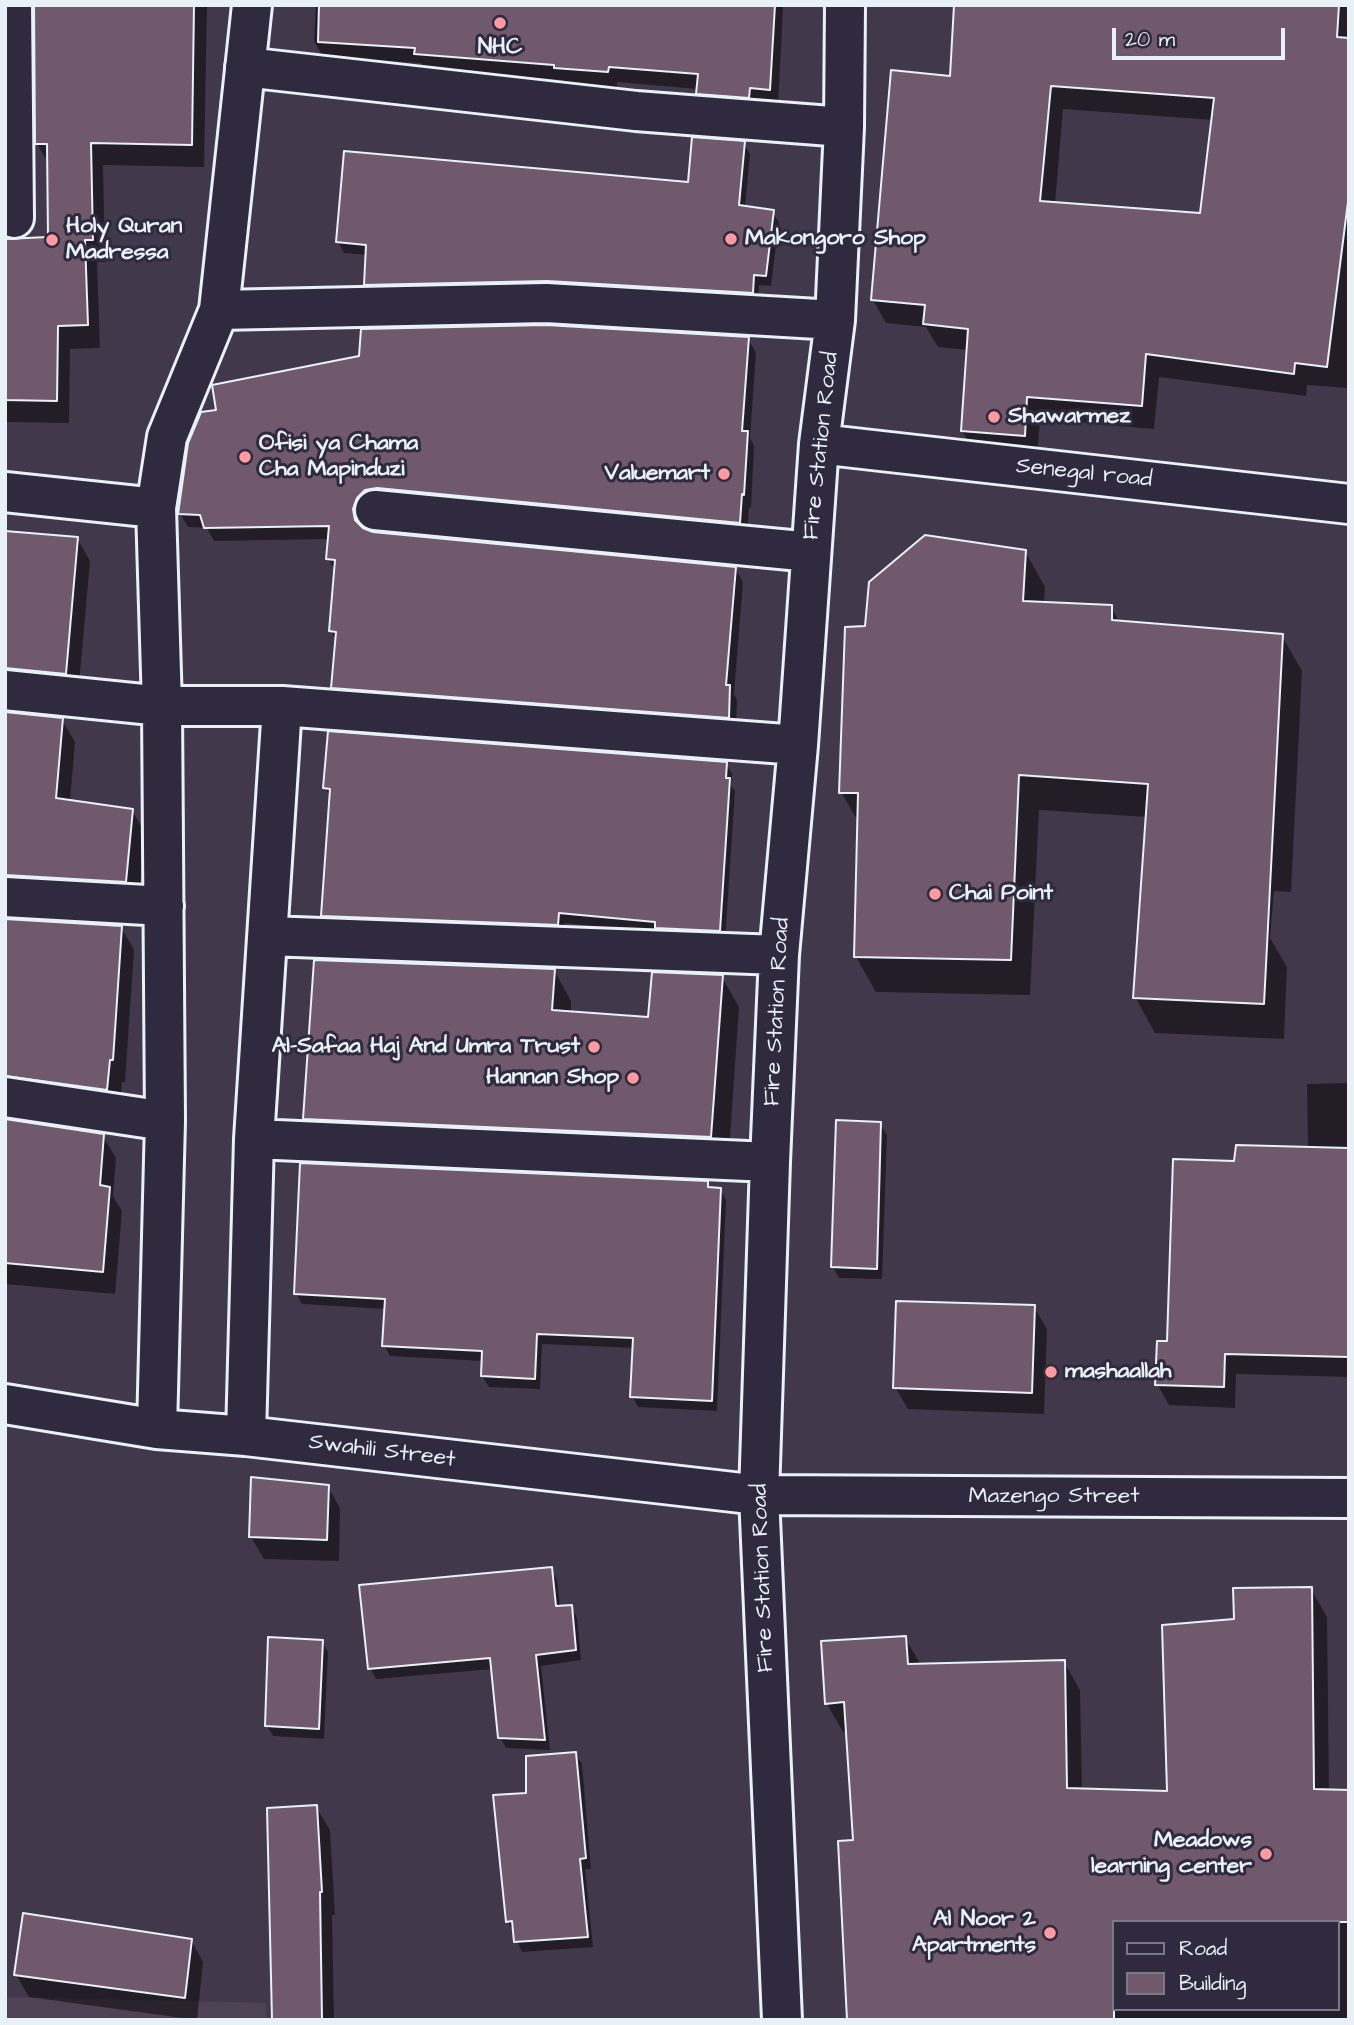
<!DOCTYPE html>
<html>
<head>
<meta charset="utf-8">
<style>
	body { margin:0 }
	#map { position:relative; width:1354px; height:2025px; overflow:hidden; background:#42384b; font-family:"Architects Daughter",sans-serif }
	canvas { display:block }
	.frame { position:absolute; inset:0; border:7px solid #e8f1f8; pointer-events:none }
	.legend { position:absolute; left:1112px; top:1920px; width:228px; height:91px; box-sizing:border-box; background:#2f2a3d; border:2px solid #797a88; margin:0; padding:9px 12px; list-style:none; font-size:21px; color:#e8f1f8 }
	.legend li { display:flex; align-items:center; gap:14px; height:35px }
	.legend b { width:35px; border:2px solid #797a88 }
	.scale { position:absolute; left:1112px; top:28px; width:173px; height:32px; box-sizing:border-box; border:4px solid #e8f1f8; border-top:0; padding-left:9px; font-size:21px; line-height:24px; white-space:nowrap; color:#e8f1f8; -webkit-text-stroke:5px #2f2a3d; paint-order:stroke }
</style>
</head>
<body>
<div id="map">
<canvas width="1354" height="2025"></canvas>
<div class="frame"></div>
<ul class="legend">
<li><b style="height:9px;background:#2f2a3d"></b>Road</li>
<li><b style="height:19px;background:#70596c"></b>Building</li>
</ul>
<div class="scale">20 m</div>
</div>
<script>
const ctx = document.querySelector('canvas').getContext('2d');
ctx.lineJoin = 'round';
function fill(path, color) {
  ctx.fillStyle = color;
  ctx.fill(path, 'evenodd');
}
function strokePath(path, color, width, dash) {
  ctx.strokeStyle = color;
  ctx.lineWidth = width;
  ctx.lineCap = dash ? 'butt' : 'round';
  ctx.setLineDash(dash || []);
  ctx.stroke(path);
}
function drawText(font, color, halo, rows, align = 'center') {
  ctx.font = font + ' "Architects Daughter",sans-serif';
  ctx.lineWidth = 6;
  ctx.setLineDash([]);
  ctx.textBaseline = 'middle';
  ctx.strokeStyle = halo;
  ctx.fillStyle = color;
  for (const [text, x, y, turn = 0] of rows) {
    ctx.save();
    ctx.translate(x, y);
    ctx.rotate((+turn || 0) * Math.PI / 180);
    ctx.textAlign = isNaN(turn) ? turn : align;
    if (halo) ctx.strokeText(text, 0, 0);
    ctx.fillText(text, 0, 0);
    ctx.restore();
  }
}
fill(new Path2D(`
	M5,1997L266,2003L267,2020H5Z`), '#504255');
fill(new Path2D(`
	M35,5H207L204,167L103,165L105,262H97L100,348L70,349L69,423L5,422V241L50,239L49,164L37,144Z
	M316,5H781L783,8L778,105L707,109L698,93V89L617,82V87L565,83L563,80L425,70L421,63L323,57L314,41Z
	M957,5H1349V388L1307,385L1306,396L1159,377L1154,429L1040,419L1037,458L976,454L962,431L968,350L938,347L926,327L886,323L873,300L952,78ZM1063,109L1213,120L1202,215L1055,204Z
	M744,143L750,154L745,208L772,212L779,222L771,286L759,285L758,303L372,295L365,285L367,255L344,253L338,242L689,183Z
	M748,339L756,352L750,438L754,446L751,508L749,507L747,536L365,510L360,523L361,529L372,533L735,568L743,582L734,694L737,700L736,731L341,701L333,687L337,641L331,631L336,572L328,558L330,539L214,541L207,528L188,527L180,513Z
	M5,532L77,538L90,561L78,696H5Z
	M1025,551L1045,587L1044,604L1111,607L1120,623L1282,636L1302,671L1291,892L1274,891L1270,938L1287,967L1284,1039L1155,1033L1135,997L1147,817L1039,810L1030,995L876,992L856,957L859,823L841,792L867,627Z
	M5,714L62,720L75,742L70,801L132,810L145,833L138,904L5,902Z
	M726,763L732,774L731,785L735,791L725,941L659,932L564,923L563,935L329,926L323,916L331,798L325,788Z
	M5,921L121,927L134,950L125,1082H122L120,1112L5,1102Z
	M554,970L571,1001V1013L650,1018L722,977L739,1007L728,1167L322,1149L305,1119Z
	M1349,1083V1377L1236,1374L1235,1408L1169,1405L1157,1384L1169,1343L1236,1163L1308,1149L1307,1084Z
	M5,1121L103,1136L116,1158L113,1196L122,1211L115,1294L5,1284Z
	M880,1124L887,1135L882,1279L839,1278L833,1267Z
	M707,1183L711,1189H720L726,1200L717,1411L638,1407L632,1396L635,1348L542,1344L540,1389L489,1387L482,1376L483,1361L390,1356L384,1345L386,1309L302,1304L296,1293Z
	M1034,1307L1047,1329L1044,1414L908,1409L895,1387Z
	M328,1487L340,1508L339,1561L264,1559L251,1537Z
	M551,1569L557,1580L560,1607H571L577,1618L581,1660L541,1666L550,1750L506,1748L500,1737L493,1669L376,1679L370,1668Z
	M1311,1589L1327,1617L1329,1791H1349V2020H849L855,1841L848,1731L843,1732L827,1704L905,1638L921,1665L1064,1662L1080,1690L1082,1790L1169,1793L1235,1621ZM1114,1922H1338V2009H1114Z
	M322,1641L328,1652L324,1739L273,1736L267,1726Z
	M575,1754L582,1764L591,1869H585L593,1947L522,1952L508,1921Z
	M316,1807L330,1830L335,1915H332L334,2020H274Z
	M191,1940L203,1962L197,2020L29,1997L16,1975Z`), '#0007');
const building = new Path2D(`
	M34,5H194L192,145L91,143L93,240H85L88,325L58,326L57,401L5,400V239L48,237L47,144H35Z
	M319,5H775L770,90L750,88L749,98L696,94L698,74L609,67L608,72L554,68V65L414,54L415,48L318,42Z
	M954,5H1339L1337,37L1349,38V194L1327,367L1295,363L1294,374L1146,354L1142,406L1027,397L1025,436L961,431L968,329L923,324L925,305L871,300L891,70L950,76ZM1051,86L1214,98L1200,213L1040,201Z
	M692,137L745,141L739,205L774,210L766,276L754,275L753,293L547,281L364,285L366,245L336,242L344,151L688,182Z
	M546,325L749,337L742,431H748L744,495L742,494L740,523L377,488L365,490L357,498L353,509L355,520L363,528L373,532L736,567L726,685H730L729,718L331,688L336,632L329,631L335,560L326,559L329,526L204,528L200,515L178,514L188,443L201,412L216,410L212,385L359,356L361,329Z
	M5,531L78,537L66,674L5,668Z
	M925,535L1026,550L1023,601L1112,605V620L1283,634L1264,1004L1133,998L1148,784L1019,775L1011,960L854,957L858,793H839L845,627L865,626L869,582Z
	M5,712L63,718L56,798L133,809L126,882L5,875Z
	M328,731L727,762L726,778H730L720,931L655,928V922L559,913L558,925L321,916L330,789L323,788Z
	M5,919L122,926L113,1060H110L107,1090L5,1076Z
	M314,960L555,969L552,1010L648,1017L652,972L723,975L711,1137L303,1119Z
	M5,1119L104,1134L100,1185L110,1187L103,1272L5,1263Z
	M836,1120L881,1122L877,1269L831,1267Z
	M1236,1145L1349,1148V1357L1225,1354L1224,1387L1155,1385L1157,1341H1167L1173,1159L1234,1161Z
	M300,1163L708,1181V1187L721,1188L712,1401L630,1397L633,1338L537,1334L535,1379L481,1376L482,1351L382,1346L385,1299L294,1294Z
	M896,1301L1035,1305L1032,1393L893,1388Z
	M251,1477L329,1485L327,1540L249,1537Z
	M552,1567L556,1606L572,1605L576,1650L536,1655L545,1740L498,1738L490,1658L368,1669L359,1585Z
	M1312,1587L1314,1789L1349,1790V1922H1114V2020H847L838,1841L853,1840L844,1702L825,1704L821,1641L906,1636L908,1664L1065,1660L1067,1788L1167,1791L1162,1625L1234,1619L1233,1588Z
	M268,1637L323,1640L319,1729L265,1726Z
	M576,1752L586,1858L580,1859L588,1937L514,1942L512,1921L506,1922L493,1795L526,1793V1756Z
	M317,1805L322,1892H320L322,2020H272L267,1808Z
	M23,1913L192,1939L185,1998L14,1975Z`);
fill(building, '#70596c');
strokePath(building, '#e8f1f8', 2);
const street = new Path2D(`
	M12,5L14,218
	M245,67L636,111L844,127
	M219,310L546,303L835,320
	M819,444L1349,504
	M5,492L156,508
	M375,510L811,552
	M5,690L162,706H282L798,745
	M5,897L164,906
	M268,936L779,955
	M5,1097L165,1121
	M254,1139L770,1162
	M5,1404L157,1429L246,1436L759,1495L1349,1498
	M157,1429L165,1121L162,706L156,508L167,437L219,310L252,5
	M246,1436L254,1139L282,706
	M782,2020L759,1495L770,1162L779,955L798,745L819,444L835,320L844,127L845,5`);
strokePath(street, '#e8f1f8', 44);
strokePath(street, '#2f2a3d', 38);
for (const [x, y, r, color] of [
	[500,23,7,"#ff9aa2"],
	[731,239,7,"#ff9aa2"],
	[52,240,7,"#ff9aa2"],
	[994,417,7,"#ff9aa2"],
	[245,457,7,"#ff9aa2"],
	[724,474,7,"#ff9aa2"],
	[935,894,7,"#ff9aa2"],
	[594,1047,7,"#ff9aa2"],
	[633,1078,7,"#ff9aa2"],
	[1051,1372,7,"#ff9aa2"],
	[1266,1854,7,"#ff9aa2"],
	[1050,1933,7,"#ff9aa2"]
]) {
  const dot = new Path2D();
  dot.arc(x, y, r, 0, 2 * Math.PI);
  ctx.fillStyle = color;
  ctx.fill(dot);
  strokePath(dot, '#2f2a3d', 2.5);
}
drawText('bold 23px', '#e8f1f8', '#2f2a3d', [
	["NHC",500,48,"center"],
	["Holy Quran",66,227],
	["Madressa",66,253],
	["Makongoro Shop",745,239],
	["Shawarmez",1008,417],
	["Ofisi ya Chama",259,444],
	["Cha Mapinduzi",259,470],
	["Valuemart",710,474,"right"],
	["Chai Point",949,894],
	["Al-Safaa Haj And Umra Trust",580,1047,"right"],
	["Hannan Shop",619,1078,"right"],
	["mashaallah",1065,1372],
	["Meadows",1252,1841,"right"],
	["learning center",1252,1867,"right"],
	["Al Noor 2",1036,1920,"right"],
	["Apartments",1036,1946,"right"]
], 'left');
drawText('23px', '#e8f1f8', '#2f2a3d', [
	["Fire Station Road",822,446,-84],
	["Senegal road",1084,474,6],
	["Fire Station Road",778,1012,-87],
	["Swahili Street",382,1452,7],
	["Mazengo Street",1054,1497],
	["Fire Station Road",764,1578,-92]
]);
</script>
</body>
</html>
